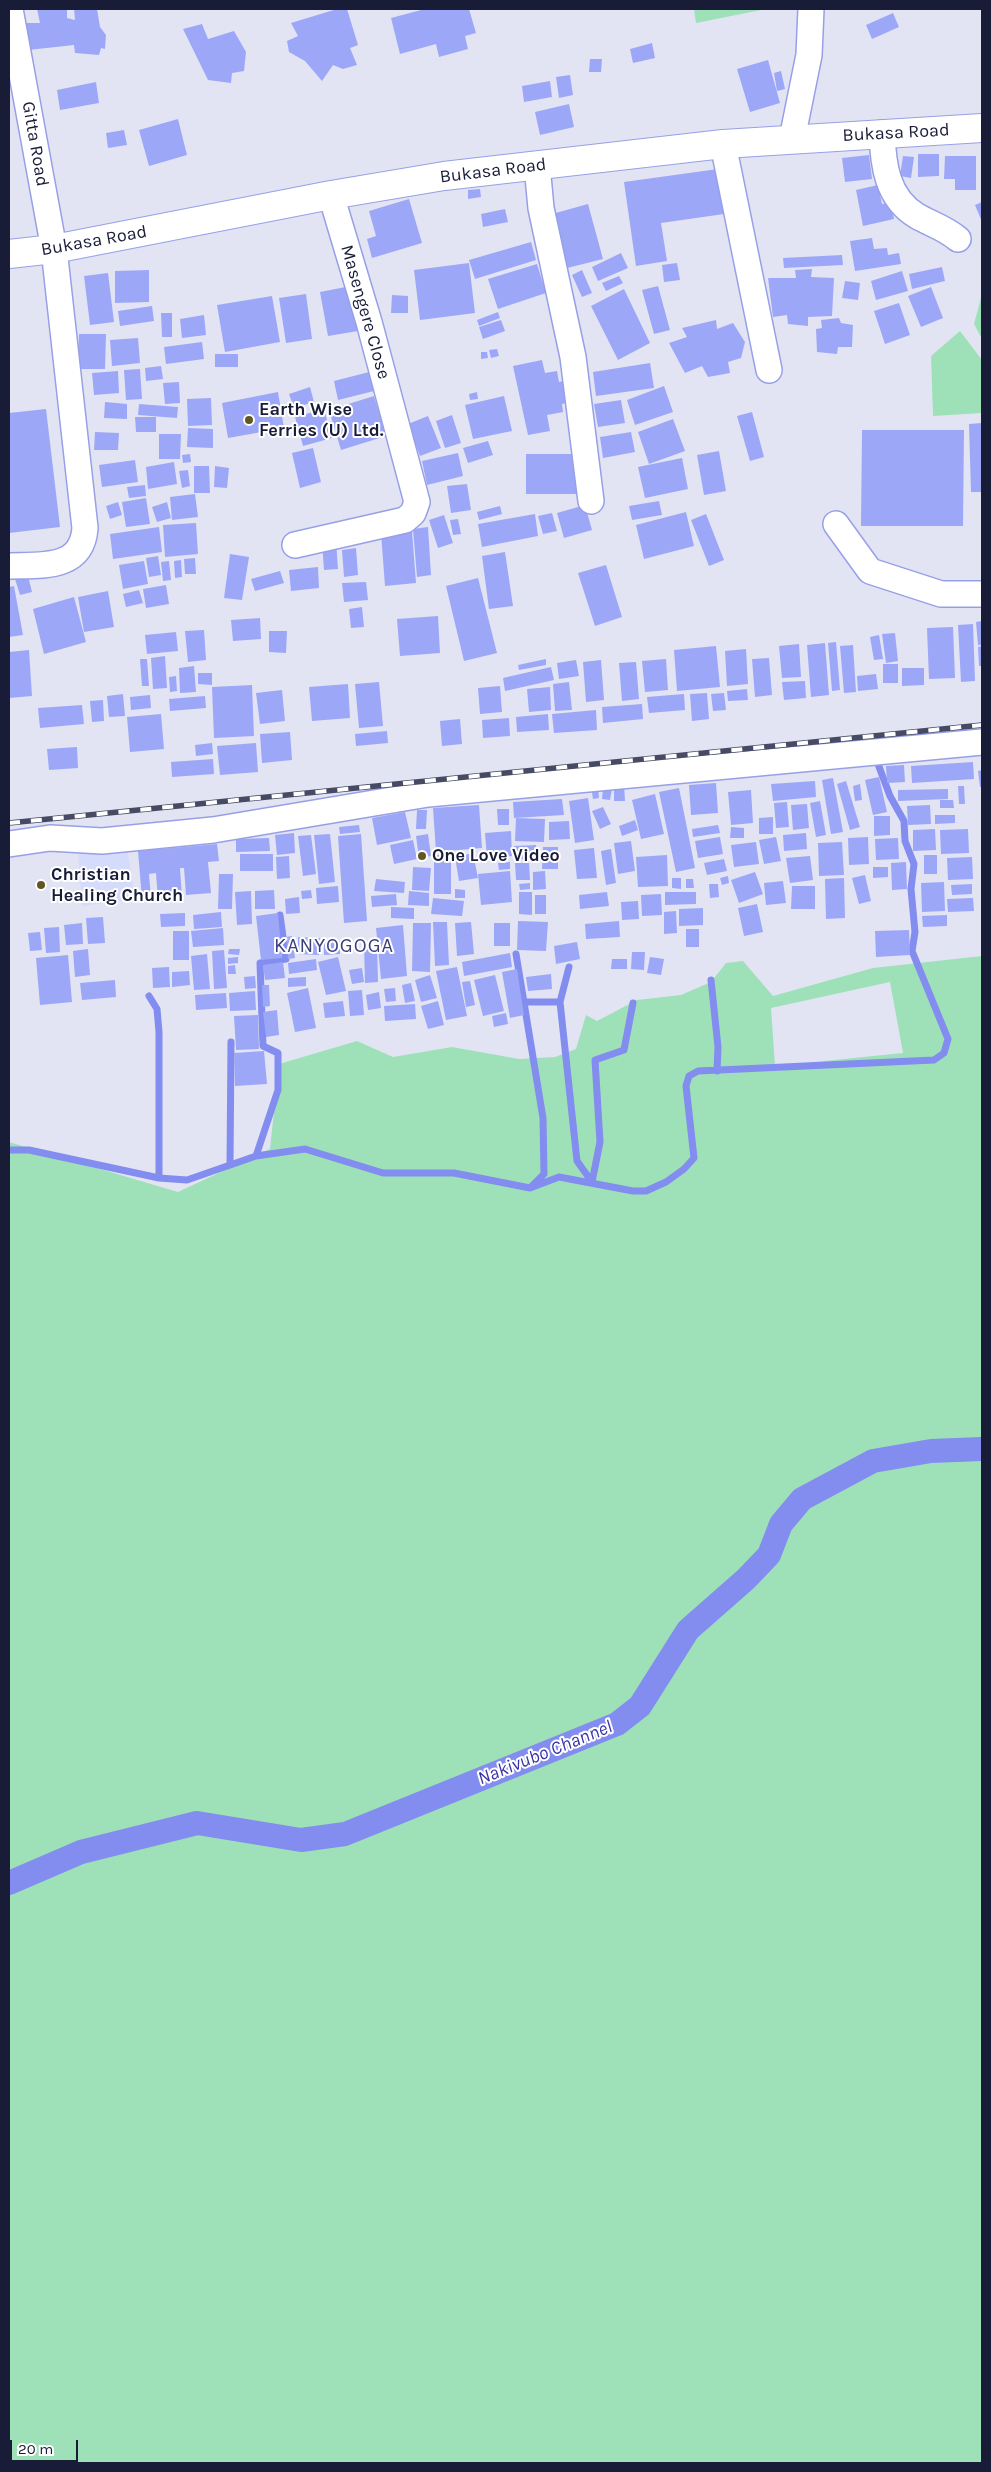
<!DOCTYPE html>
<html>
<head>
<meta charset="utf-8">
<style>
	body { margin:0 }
	#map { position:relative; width:991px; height:2472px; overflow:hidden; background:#e2e4f4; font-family:Karla,sans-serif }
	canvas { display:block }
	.frame { position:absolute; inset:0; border:10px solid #191c37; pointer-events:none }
	.scale { position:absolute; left:10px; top:2440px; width:68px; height:22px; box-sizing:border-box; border:2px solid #191c37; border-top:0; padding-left:6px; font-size:15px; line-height:18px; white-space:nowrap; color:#191c37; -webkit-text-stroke:4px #fff; paint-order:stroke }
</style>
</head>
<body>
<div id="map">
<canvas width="991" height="2472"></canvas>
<div class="frame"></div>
<div class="scale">20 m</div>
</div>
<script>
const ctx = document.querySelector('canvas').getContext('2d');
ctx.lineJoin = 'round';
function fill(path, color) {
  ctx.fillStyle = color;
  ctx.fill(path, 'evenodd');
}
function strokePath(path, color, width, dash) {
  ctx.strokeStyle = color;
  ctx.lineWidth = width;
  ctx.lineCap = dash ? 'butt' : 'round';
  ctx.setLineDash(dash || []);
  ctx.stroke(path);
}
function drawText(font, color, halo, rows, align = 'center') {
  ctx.font = font + ' Karla,sans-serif';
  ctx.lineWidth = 4;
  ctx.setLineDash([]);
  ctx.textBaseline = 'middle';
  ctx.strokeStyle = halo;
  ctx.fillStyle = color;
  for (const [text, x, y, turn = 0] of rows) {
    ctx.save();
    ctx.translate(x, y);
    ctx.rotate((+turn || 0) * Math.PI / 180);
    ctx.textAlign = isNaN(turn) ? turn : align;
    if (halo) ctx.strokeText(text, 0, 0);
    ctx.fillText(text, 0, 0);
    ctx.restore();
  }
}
fill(new Path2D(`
	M127,847L135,899L82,906L78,852Z`), '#d5dbfb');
fill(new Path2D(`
	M694,9H766L696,23Z
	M982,294V339L974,324Z
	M960,331L982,360V413L933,416L931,356Z
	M982,956V2463H9V1142L178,1192L270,1149L279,1064L357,1041L393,1057L452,1047L519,1059L555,1057L576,1049L586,1015L597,1021L637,1000L681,995L711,982L726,963L743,961L773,996L873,968ZM890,982L903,1053L775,1066L771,1008Z`), '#9ee1b9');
strokePath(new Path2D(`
	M516,954L543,1118L544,1174L531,1187
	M569,967L560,1002L577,1161L592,1182
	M711,980L718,1047L717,1071
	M149,996L157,1009L159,1032V1178
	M525,1002H560
	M9,1150H29L159,1178L187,1180L256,1156L305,1149L383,1173H454L530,1188L559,1177L633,1191H646L666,1182L684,1169L694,1158L686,1086L689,1076L698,1071L934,1060L944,1053L948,1039L912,951L915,932L911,889L914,864L905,841L904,821L890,796L875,756
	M256,1156L278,1090V1053L263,1046L260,963L286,959L280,915
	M230,1165L231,1042
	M592,1182L600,1142L595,1060L624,1050L633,1003`), '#838cef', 7);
strokePath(new Path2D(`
	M9,1883L81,1852L197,1823L301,1840L345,1834L617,1724L640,1706L688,1630L746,1579L769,1555L781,1524L802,1499L873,1461L931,1451L982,1449`), '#838cef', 24);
fill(new Path2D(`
	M37,9H67V18L75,20L74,9H97L100,27L106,35L105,49L101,48L99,55L75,53L74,45L28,50L24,23H40Z
	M337,9H347L358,45L350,48L357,65L343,69L333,65L322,81L305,61L289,52L287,41L298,36L291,23Z
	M425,9H469L476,33L465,36L468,49L439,57L436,44L400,54L391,18Z
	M893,13L899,27L872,39L866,25Z
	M202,24L208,39L234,31L246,52L244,71L232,73L231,83L208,80L183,29Z
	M652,43L655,58L633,63L630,49Z
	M590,59H602L601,72H589Z
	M768,60L780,103L750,112L737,69Z
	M781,71L785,89L777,91L774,73Z
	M570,75L573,95L559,98L556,77Z
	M550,81L552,97L524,102L522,86Z
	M96,82L99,103L60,110L57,90Z
	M569,104L574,127L540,135L535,112Z
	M178,119L187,155L149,166L139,130Z
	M124,130L127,145L108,148L106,133Z
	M918,154H939V176L918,177Z
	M869,155L872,179L845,182L842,158Z
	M903,156L914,157L911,178L900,176Z
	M945,156H976V190H955V179H944Z
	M718,169L724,214L661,223L667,261L636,266L624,182Z
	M878,185L882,204L891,202L894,219L863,226L856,190Z
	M480,189L481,197L468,199V190Z
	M409,199L422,243L372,258L367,239L376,236L369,211Z
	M982,202V222L975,205Z
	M588,204L603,259L567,268L552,214Z
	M505,209L508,222L483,227L481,214Z
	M872,238L874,249L887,248L888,255L899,253L901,264L855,271L850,241Z
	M531,242L536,260L475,279L469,260Z
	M621,253L628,268L598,281L592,267Z
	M842,255L843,265L784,268L783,258Z
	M469,263L475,313L420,320L414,270Z
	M677,263L680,280L664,282L662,265Z
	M537,264L546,293L498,309L488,279Z
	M942,267L945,281L912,289L909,274Z
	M812,269L811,277L834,278L832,316L808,317V326L788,324L787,315L773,317L768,278H796L795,270Z
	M149,270V302L115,303V271Z
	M582,270L592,293L582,297L572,275Z
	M902,271L908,291L876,300L871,281Z
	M108,273L114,322L90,325L84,276Z
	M619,276L623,283L606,291L602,283Z
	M845,281L860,283L858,300L842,298Z
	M356,285L364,330L328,336L320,292Z
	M658,286L670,330L654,334L642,290Z
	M931,287L943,318L921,327L908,296Z
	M624,289L650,343L618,360L591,306Z
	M306,294L312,339L286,343L279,298Z
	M392,295L408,296V313H391Z
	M272,296L280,342L225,352L217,305Z
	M899,303L910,335L885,344L874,311Z
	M152,306L154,321L120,326L118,311Z
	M498,312L500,318L479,326L477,320Z
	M161,313H172V337H162Z
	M204,315L206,335L182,338L180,319Z
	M839,318L841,323L853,325L852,347H838L837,354L817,352L816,329L822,328L821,320Z
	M501,320L505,331L483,339L479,327Z
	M716,320L717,329L733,323L745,342L741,358L728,362L730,373L708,377L702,366L685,373L669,343L687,337L682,328Z
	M79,334H106L105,369H78Z
	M138,338L140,363L112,366L110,340Z
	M202,342L204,359L166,364L164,347Z
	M497,349L499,356L491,358L489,350Z
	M481,352H487L488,358L481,359Z
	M215,354H238V367H215Z
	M542,360L545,373L557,371L559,382L566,380L571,402L562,404L563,412L547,415L550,431L528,435L513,366Z
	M650,363L654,388L596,396L593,372Z
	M161,366L163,379L146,381L145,368Z
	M140,369L142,399L126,400L124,370Z
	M118,371L119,393L94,395L92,373Z
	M373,371L378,390L338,400L334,381Z
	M179,382L180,403L165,404L163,383Z
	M664,386L673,412L635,425L627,400Z
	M310,387L314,402L294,408L289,394Z
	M278,392L284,428L228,438L222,403Z
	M477,392L478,399L470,400L469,394Z
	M374,396L386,436L341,450L329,410Z
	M504,396L512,431L473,439L465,405Z
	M211,398L212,425L188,426L187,399Z
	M621,400L625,423L598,427L594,404Z
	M105,402L127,404V419L104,418Z
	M139,404L178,407L177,418L138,415Z
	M46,409L60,527L9,533V413Z
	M324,409L332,438L303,446L295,417Z
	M752,412L764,457L750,461L737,416Z
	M452,415L461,443L445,448L436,421Z
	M428,416L441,448L420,456L408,424Z
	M135,417H156V432H136Z
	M673,419L685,451L649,464L638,432Z
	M982,423V492H971L969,424Z
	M188,428L213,429V448L187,447Z
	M862,430H964L963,526H861Z
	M95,432L119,433L118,450H94Z
	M631,432L635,452L603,458L600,437Z
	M159,434H181L180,459H159Z
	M488,441L493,455L468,463L463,448Z
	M313,448L321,482L300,488L292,453Z
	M719,451L726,491L704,495L697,455Z
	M458,453L463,476L427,485L422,461Z
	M190,454L191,462L183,463L182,455Z
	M526,454H577V494H526Z
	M682,458L688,489L645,498L638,467Z
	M135,460L138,482L102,487L99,465Z
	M174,462L177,484L148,489L146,467Z
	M194,466H209L210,493H194Z
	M215,466L229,468L227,488L214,487Z
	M188,470L190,486L182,488L179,471Z
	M467,484L471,510L451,513L447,486Z
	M145,485L146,496L129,498L127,487Z
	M195,494L198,517L172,520L170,497Z
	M146,498L150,524L126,527L122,502Z
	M659,501L662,515L632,520L629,506Z
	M118,502L122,515L110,519L106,506Z
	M167,502L171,518L157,522L152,507Z
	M585,505L592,530L564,538L557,513Z
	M500,506L502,514L479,520L477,512Z
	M686,512L694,546L644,559L636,525Z
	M552,513L557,531L543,534L538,516Z
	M535,514L538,536L482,547L478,524Z
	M706,514L724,560L709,566L691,520Z
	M444,515L453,543L438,548L429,520Z
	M458,519L461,534L453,535L450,520Z
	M196,523L198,554L165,557L163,525Z
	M159,527L162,552L113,559L110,534Z
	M428,527L431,575L417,577L413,529Z
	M412,531L416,583L385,586L381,533Z
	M336,541L338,569L324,570L322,542Z
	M356,548L358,575L344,577L342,550Z
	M505,552L513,606L489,609L482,556Z
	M230,554L249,557L242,600L224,598Z
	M158,556L161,575L149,577L146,558Z
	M195,558L196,574H185L184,559Z
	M181,560L182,577L175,578L174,561Z
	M144,561L148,584L123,589L119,565Z
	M169,561L171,580L163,581L161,562Z
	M606,565L622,617L595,626L578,573Z
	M318,567L319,588L291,591L289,570Z
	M280,571L284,583L255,591L251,579Z
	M28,576L32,592L20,595L15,579Z
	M478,578L497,653L464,661L446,586Z
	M366,582L368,600L344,602L342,583Z
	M166,585L169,604L146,608L143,589Z
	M14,586L23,635L9,637V587Z
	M139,590L143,603L126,607L123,594Z
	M108,591L114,627L84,632L78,597Z
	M74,597L86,642L44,654L33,609Z
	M362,607L364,627L351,628L349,609Z
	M438,616L440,653L400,656L397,619Z
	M260,618L261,639L233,641L231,620Z
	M982,621V645H978L976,622Z
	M973,624L975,681L961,682L958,625Z
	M953,627L955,678L929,679L927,628Z
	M204,630L206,660L188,662L185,631Z
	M269,631H287L286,653L269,652Z
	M176,632L178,651L147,654L145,635Z
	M895,633L898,661L886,663L882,634Z
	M879,635L883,659L874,660L870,637Z
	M836,642L840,690L832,691L828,643Z
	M825,643L829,695L811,697L807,645Z
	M799,644L801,677L782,678L779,646Z
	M853,645L856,692L844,693L840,646Z
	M716,646L720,687L677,691L674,650Z
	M982,646V666H979L978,647Z
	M746,649L748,684L727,686L725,651Z
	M29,650L32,696L9,698V652Z
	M165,656L167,688L153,689L151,658Z
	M769,658L772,695L755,697L752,659Z
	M140,659H147L149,686H142Z
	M546,659V665L519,670L518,665Z
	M666,659L668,690L645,692L642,661Z
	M576,660L579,676L559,679L557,663Z
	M601,660L604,700L586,702L583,662Z
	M636,662L639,699L622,701L619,663Z
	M883,664H898V683H883Z
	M194,666L196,692L180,693L179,668Z
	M551,667L554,680L505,691L503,678Z
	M902,668H924V685L902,686Z
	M198,673H212V685L198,684Z
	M876,674L878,689L858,691L857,676Z
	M176,676L177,691L170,692L169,677Z
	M805,681L806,698L784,700L782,682Z
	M379,682L383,726L359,728L355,684Z
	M569,682L572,710L555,711L553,684Z
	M348,684L350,718L312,721L309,687Z
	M252,685L254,736L214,738L212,687Z
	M500,686L502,712L480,714L478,688Z
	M550,687L551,710L529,712L527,689Z
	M747,689L748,700L728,701L727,691Z
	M282,690L285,721L260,724L256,693Z
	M707,693L709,719L692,721L690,694Z
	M724,693L726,710L713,711L711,694Z
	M123,694L125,716L109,717L107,696Z
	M684,694L685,710L649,713L647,697Z
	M150,695L151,708L131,710L130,697Z
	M205,696L206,708L170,711L169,699Z
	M103,700L104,721L92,722L90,701Z
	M642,704L643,719L603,723L602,707Z
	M82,705L84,724L40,728L38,708Z
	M596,710L597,730L554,733L552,714Z
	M161,714L164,749L130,752L127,717Z
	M548,714L549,730L517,732L516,717Z
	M509,718L510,736L483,738L482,720Z
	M460,719L462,744L442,746L440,721Z
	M387,731L388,743L356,746L355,734Z
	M290,732L292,760L262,763L260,734Z
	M212,743L213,754L196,756L195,745Z
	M256,743L258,772L220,775L217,746Z
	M77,747L78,768L49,770L47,749Z
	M213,759L214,774L172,777L171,762Z
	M973,762L974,779L912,783L911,766Z
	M904,765L905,782L887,783L886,766Z
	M982,770V787H980L978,771Z
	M879,777L887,812L873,815L865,780Z
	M833,778L843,832L831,834L822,780Z
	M815,781L816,797L773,801L771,784Z
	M846,781L860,827L850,830L837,784Z
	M716,783L718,813L691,815L689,785Z
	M614,784H624L625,801H614Z
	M860,784L862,800L855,801L853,786Z
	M591,786H598L599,798L593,799Z
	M958,786H964L965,804H959Z
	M603,788L612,789L610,800L602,799Z
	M679,788L695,868L676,872L659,792Z
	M948,789V799L898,801V790Z
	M751,790L753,823L731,825L728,792Z
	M655,794L664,834L641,839L632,800Z
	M588,798L594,840L575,843L569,801Z
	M562,799L564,815L514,818L513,802Z
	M940,800H953L954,808H940Z
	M820,801L826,835L816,837L810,803Z
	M787,802L789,827L776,828L774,803Z
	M807,804L809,828L793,830L791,805Z
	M479,805L482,848L436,852L433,808Z
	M930,805L931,824L908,825L907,806Z
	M603,807L611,824L600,829L592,811Z
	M497,809H509V825H498Z
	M417,810H427L426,829H416Z
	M405,812L411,838L377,845L372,818Z
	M935,815H955V823L935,824Z
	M874,816H890V835L874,836Z
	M773,817V834H759V818Z
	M516,818L545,819L544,842L515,841Z
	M635,820L638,830L622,836L619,826Z
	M569,821L570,839L549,840V822Z
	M359,825L360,832L340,834L339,827Z
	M718,825L720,833L693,837L692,829Z
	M731,827L744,828V838H730Z
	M935,829L936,850L913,851V830Z
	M968,829L969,853L941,854L940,830Z
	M511,831L512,856L487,858L485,833Z
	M294,833L295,853L277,855L275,835Z
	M806,833L807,849L784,851L783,835Z
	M330,834L335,882L319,884L314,835Z
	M361,834L367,921L344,923L338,836Z
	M428,834L431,856L419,858L416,836Z
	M311,835L316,874L303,876L298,836Z
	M720,837L723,854L698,858L695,841Z
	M776,837L781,861L764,864L759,840Z
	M868,837L869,864L849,865L848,838Z
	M269,838L270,851L236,852V839Z
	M898,838L899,859L876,860L875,839Z
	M413,840L417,859L394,864L390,845Z
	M631,841L635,871L618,874L614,843Z
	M756,842L759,864L734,867L731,845Z
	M842,842L844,875L819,876L818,843Z
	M217,844L219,861L208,862L211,893L186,895L184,868H180L182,897L158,900L156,873L149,874L151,898L142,899L138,851Z
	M536,845L537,858L515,860L514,846Z
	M543,847H558V869H542Z
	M594,848L597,878L577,879L574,850Z
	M611,849L616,883L606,885L601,851Z
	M473,853L478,878L459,881L455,857Z
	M240,854H273V871H240Z
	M434,855H451V894H434Z
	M667,855L668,886L638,887L636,857Z
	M924,855H937V874H924Z
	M289,856L290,878L277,879L276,857Z
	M810,856L813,880L790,883L786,858Z
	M972,857L973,879L948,880L947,858Z
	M724,859L727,871L707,875L704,863Z
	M510,862V869L499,870L498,863Z
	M906,862L907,889L892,890L891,863Z
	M515,863H529L530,880H516Z
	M413,867L431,868L429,891L412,890Z
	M873,867H888V877L873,878Z
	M510,871L512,902L481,905L478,874Z
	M545,871L546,889L533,890V872Z
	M755,872L763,894L739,903L731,880Z
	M219,874H233L232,909H218Z
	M865,875L871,901L859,904L852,878Z
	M728,876L729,883L722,885L720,878Z
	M672,878H681V889L672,888Z
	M844,878L845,918L826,919L825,879Z
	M376,879L405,882L404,893L374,891Z
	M686,879H693L694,888H686Z
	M783,881L786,903L766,905L764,883Z
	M944,882L945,911L922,912L921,883Z
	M530,883V889L520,890L519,884Z
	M709,884H718L719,897L710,898Z
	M972,884V894L952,895L951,885Z
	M338,886L339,902L317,904L316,888Z
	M792,886H815V909H791Z
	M455,889L465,890V898H455Z
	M274,890L275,909H255V891Z
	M311,890L312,898L302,899L301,891Z
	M251,891L252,924L237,925L235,892Z
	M409,891L429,893V906L408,905Z
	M519,892H532V915L519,914Z
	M607,892L609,906L580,909L579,895Z
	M665,892H696V904L665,905Z
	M396,894L397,905L372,907L371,896Z
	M661,894L662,915L642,916L641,895Z
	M535,895H546V914H535Z
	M299,897L300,913L286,914L285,899Z
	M433,898L464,901L462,916L431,914Z
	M973,898L974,911L948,912L947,899Z
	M638,901L639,919L622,920L621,902Z
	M757,904L763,932L744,936L738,908Z
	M391,907L414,908V919L391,918Z
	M703,908V925L679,926V909Z
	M676,911L677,933L664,934V912Z
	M221,912L222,927L194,929L193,915Z
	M185,913V926L161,927L160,914Z
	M278,913L282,958L261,960L256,916Z
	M947,915V926L923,927L922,916Z
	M103,917L105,943L88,944L86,918Z
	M518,921L548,922L546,951L517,950Z
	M619,921L620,937L586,939L585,924Z
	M433,922H447L449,965L435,966Z
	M471,922L474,954L457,956L455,923Z
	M82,923L83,944L66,945L64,925Z
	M413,923H431L430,972L412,971Z
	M494,923H510V946H494Z
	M403,925L407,976L381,979L376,928Z
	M59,927L60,952L46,953L44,928Z
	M223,928L224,945L193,947L191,931Z
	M686,929H699V947H686Z
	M909,930L910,955L876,957L875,931Z
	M173,931H189V960H173Z
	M40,932L42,950L30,951L28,933Z
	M292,936L295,958L288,959L286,937Z
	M298,937L320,938L319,955L298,954Z
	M324,941H340V954L324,955Z
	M577,942L580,959L556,964L554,946Z
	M377,944L378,982L365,983L364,945Z
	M88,949L90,975L75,977L73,951Z
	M229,949H240L239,955L228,954Z
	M224,950L227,988L214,989L212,951Z
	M632,952H645L644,970L631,969Z
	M510,953L512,967L464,976L462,962Z
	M207,954L210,989L194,990L191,956Z
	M68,955L72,1002L40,1005L36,958Z
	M238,957V963L228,964V958Z
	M338,957L346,991L326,995L318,962Z
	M650,957L664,959L661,975L647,973Z
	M316,959L317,970L289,974L288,963Z
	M612,959H627V969H611Z
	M283,962L285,978L265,980L263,965Z
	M235,965L236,974H228V966Z
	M169,967L170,987L153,988L152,968Z
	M457,967L467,1016L446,1020L436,971Z
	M362,968L364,982L352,984L349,970Z
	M517,969L524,1015L510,1018L502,972Z
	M189,971L190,985L172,987V972Z
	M551,974L552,989L528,991L526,977Z
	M430,975L437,998L421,1002L415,980Z
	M495,975L504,1011L483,1016L474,980Z
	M255,976L256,988L245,989L244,977Z
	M306,977V986L288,987V978Z
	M115,980L116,997L82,1000L80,983Z
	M470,981L475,1005L466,1007L462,982Z
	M411,983L415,1001L405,1003L402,985Z
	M262,985H269L270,1006L263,1007Z
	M308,988L316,1028L295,1032L287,993Z
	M395,988L396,1001L386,1002L384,989Z
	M362,990L364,1015L350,1016L348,991Z
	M255,991L256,1010L230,1011L229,993Z
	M379,992L381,1008L368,1010L366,995Z
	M226,993L227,1008L196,1010L195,995Z
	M343,1001L345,1016L325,1018L323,1003Z
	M438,1001L444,1025L428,1029L421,1006Z
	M415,1004L416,1019L385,1021L384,1006Z
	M277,1010L279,1035L266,1037L263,1012Z
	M506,1013L508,1024L494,1027L492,1016Z
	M258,1015L259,1049L236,1050L234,1016Z
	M264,1051L267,1084L235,1086L234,1053Z`), '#9da7f7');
const minor = new Path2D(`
	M882,133C883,165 887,198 917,216C931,224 945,228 958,239
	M792,139L809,55L811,9
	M723,144L769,370
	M537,166L541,208L573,357L591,501
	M836,524L870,571L941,594H982
	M295,545L405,520L413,513L417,502L369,322L331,195
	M9,566C41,565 82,570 85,528L54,249L10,9
	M9,844L50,838L102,841L213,830L428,794L982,742`);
const tertiary = new Path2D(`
	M9,254L54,249L331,195L444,176L723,144L982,128`);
strokePath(minor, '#97a0e7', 28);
strokePath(tertiary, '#97a0e7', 30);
strokePath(minor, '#fff', 25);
strokePath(tertiary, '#fff', 28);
const rail = new Path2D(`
	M9,823L982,725`);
strokePath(rail, '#474a63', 5.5);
strokePath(rail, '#fff', 4, [11]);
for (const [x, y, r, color] of [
	[249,420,5,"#615723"],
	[422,856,5,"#615723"],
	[41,885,5,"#615723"]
]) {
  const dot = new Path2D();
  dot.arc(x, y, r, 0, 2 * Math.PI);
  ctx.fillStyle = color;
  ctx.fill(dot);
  strokePath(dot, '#fff', 2);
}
drawText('18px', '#191c37', '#fff', [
	["Bukasa Road",896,133,-3],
	["Gitta Road",35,144,80],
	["Bukasa Road",493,171,-7],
	["Bukasa Road",94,241,-10],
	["Masengere Close",365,312,74]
]);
drawText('bold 18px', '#191c37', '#fff', [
	["Earth Wise",259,410],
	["Ferries (U) Ltd.",259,431],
	["One Love Video",432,856],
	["Christian",51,875],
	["Healing Church",51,896]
], 'left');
drawText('italic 19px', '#3b34a6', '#fff', [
	["Nakivubo Channel",545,1753,-22]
]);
ctx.letterSpacing = '1px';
drawText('20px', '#3b3f7d', '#fff', [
	["KANYOGOGA",334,946]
]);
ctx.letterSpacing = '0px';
</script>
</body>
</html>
